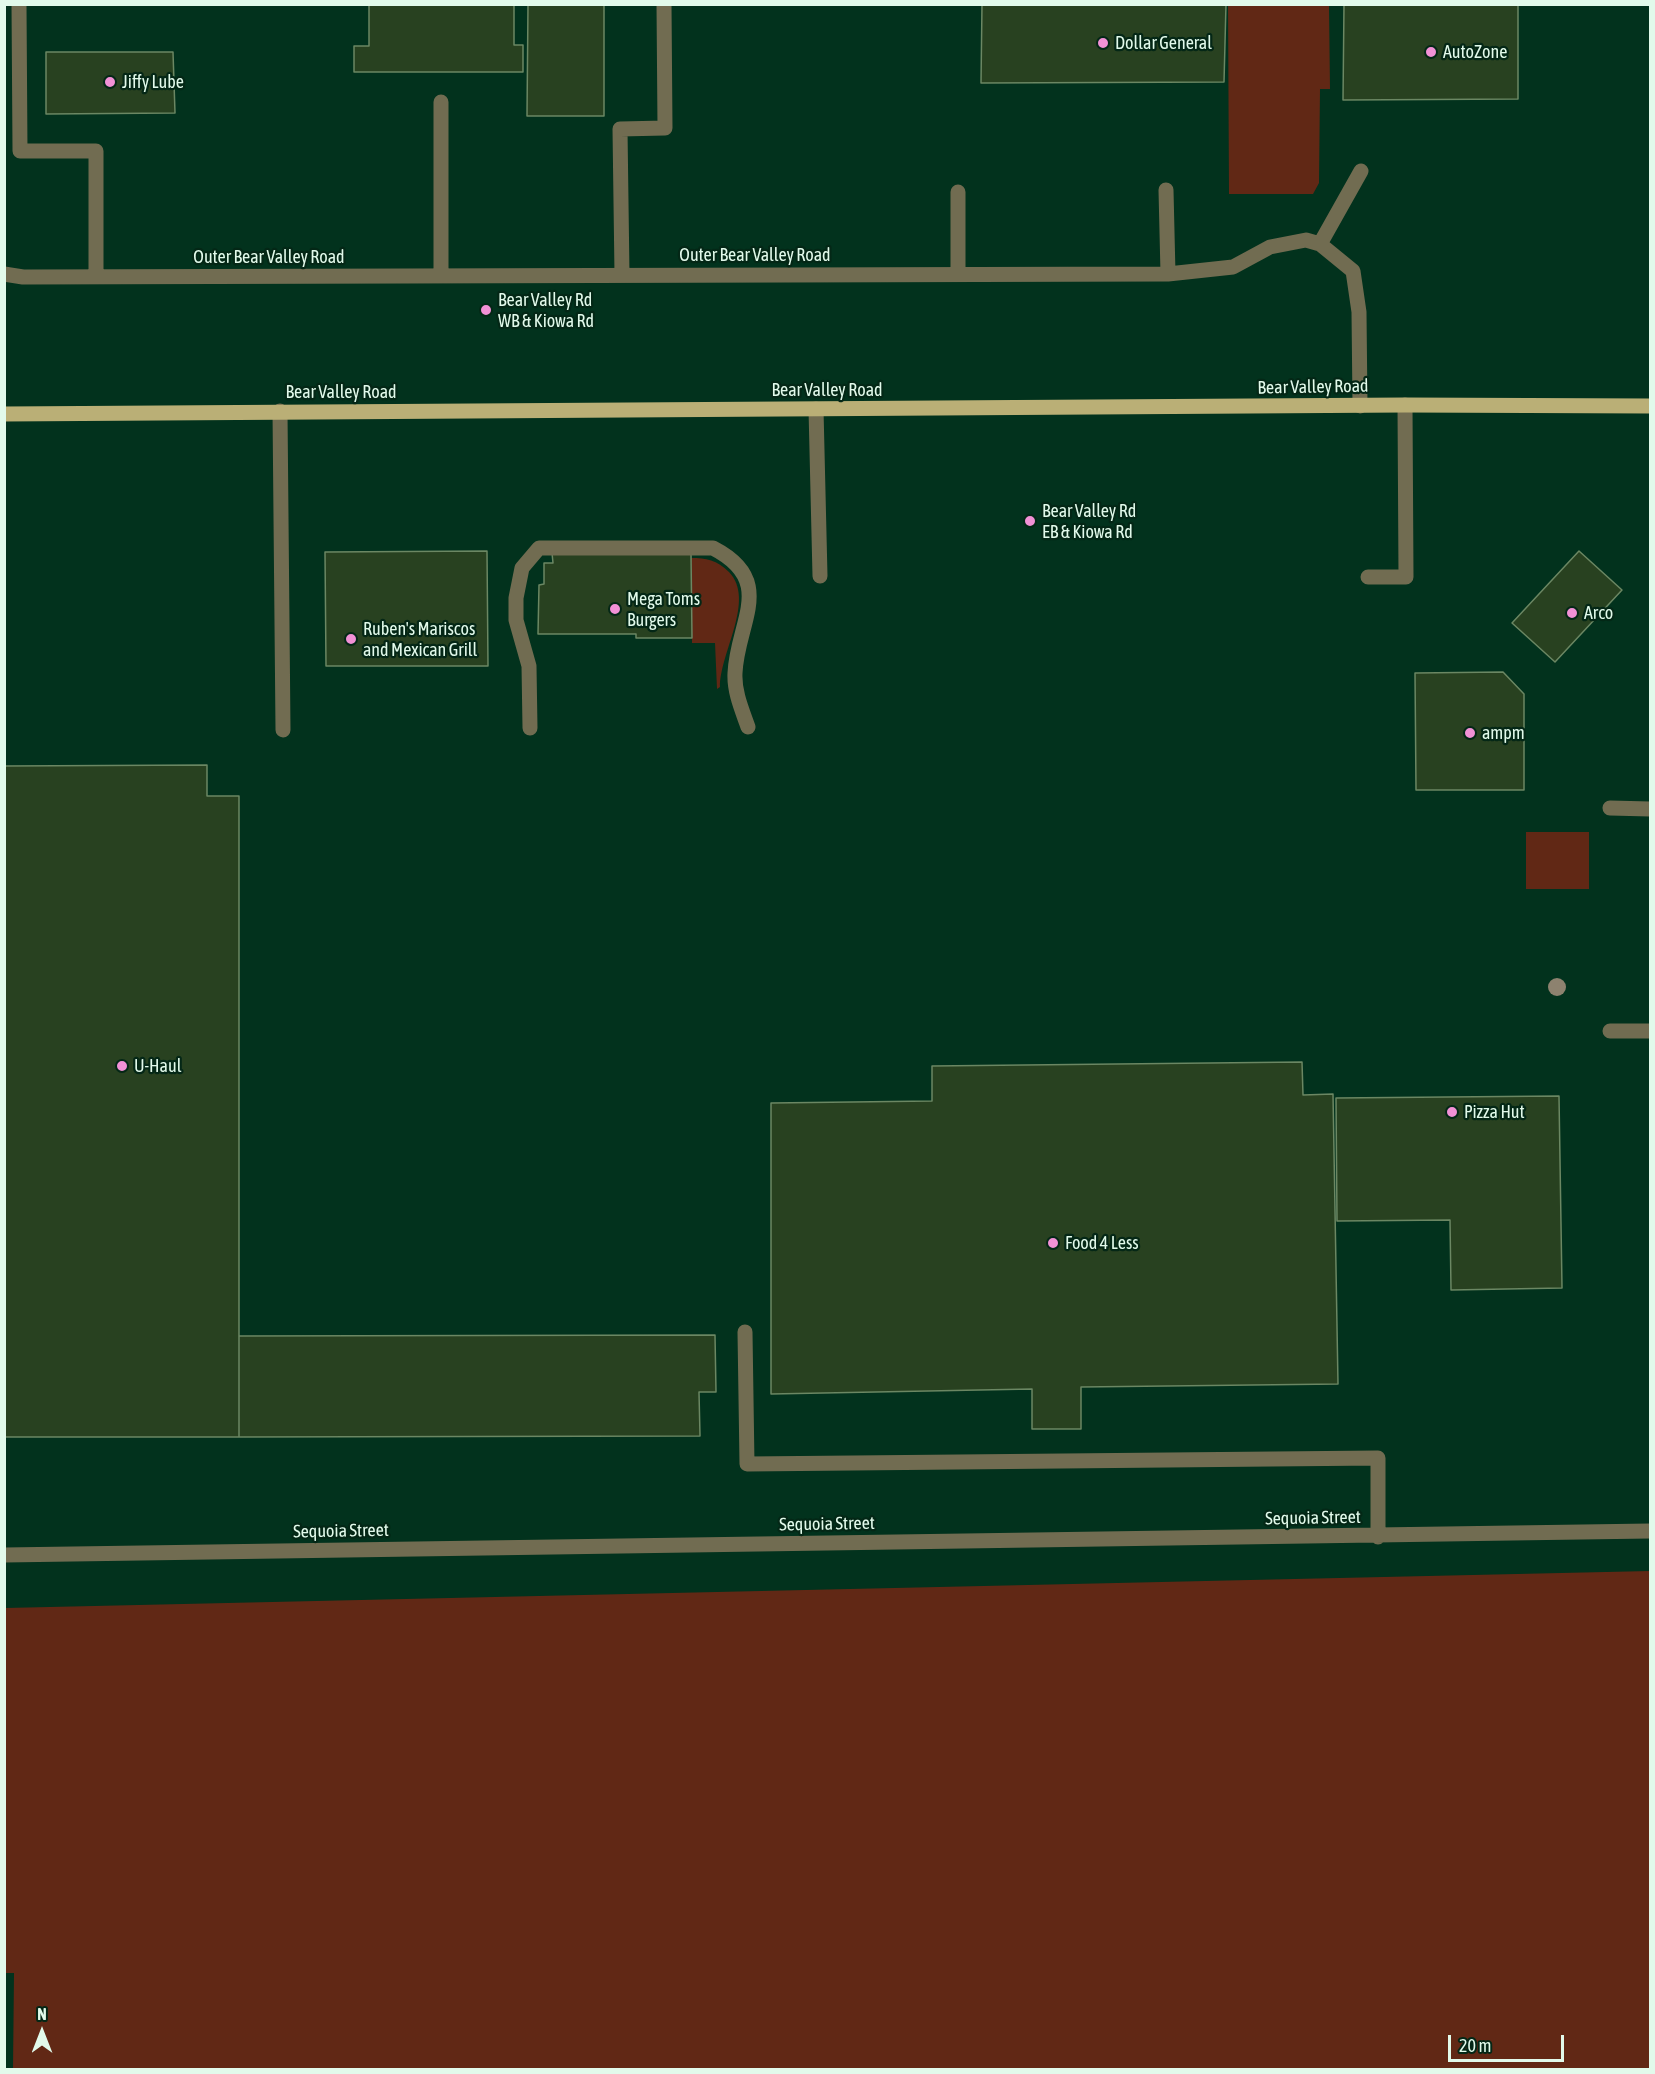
<!DOCTYPE html>
<html>
<head>
<meta charset="utf-8">
<style>
	body { margin:0 }
	#map { position:relative; width:1655px; height:2074px; overflow:hidden; background:#02321d; font-family:"Asap Condensed",sans-serif }
	canvas { display:block }
	.frame { position:absolute; inset:0; border:6px solid #e2faeb; pointer-events:none }
	.north { position:absolute; left:12px; top:2002px; width:60px; height:60px; -webkit-text-stroke:4px #042716; paint-order:stroke; rotate:0deg; font-size:16px; font-weight:700; line-height:24px; text-align:center; color:#e2faeb }
	.north::after { content:''; display:block; margin:auto; width:21px; height:27px; background:#e2faeb; clip-path:polygon(50% 0,100% 100%,50% 72%,0 100%) }
	.scale { position:absolute; left:1448px; top:2035px; width:116px; height:27px; box-sizing:border-box; border:3px solid #e2faeb; border-top:0; padding-left:8px; font-size:18px; line-height:21px; white-space:nowrap; color:#e2faeb; -webkit-text-stroke:4px #042716; paint-order:stroke }
</style>
</head>
<body>
<div id="map">
<canvas width="1655" height="2074"></canvas>
<div class="frame"></div>
<div class="north">N</div>
<div class="scale">20 m</div>
</div>
<script>
const ctx = document.querySelector('canvas').getContext('2d');
ctx.lineJoin = 'round';
function fill(path, color) {
  ctx.fillStyle = color;
  ctx.fill(path, 'evenodd');
}
function strokePath(path, color, width, dash) {
  ctx.strokeStyle = color;
  ctx.lineWidth = width;
  ctx.lineCap = dash ? 'butt' : 'round';
  ctx.setLineDash(dash || []);
  ctx.stroke(path);
}
function drawText(font, color, halo, rows, align = 'center') {
  ctx.font = font + ' "Asap Condensed",sans-serif';
  ctx.lineWidth = 4.5;
  ctx.setLineDash([]);
  ctx.textBaseline = 'middle';
  ctx.strokeStyle = halo;
  ctx.fillStyle = color;
  for (const [text, x, y, turn = 0] of rows) {
    ctx.save();
    ctx.translate(x, y);
    ctx.rotate((+turn || 0) * Math.PI / 180);
    ctx.textAlign = isNaN(turn) ? turn : align;
    if (halo) ctx.strokeText(text, 0, 0);
    ctx.fillText(text, 0, 0);
    ctx.restore();
  }
}
fill(new Path2D(`
	M1228,5H1329L1330,89H1320L1319,183L1313,194H1229Z
	M691,558C706,558 717,560 729,572C756,600 720,652 720,687L717,689L715,643H692Z
	M1526,832H1589V889H1526Z
	M1650,1571V2069H13L14,1973H4L5,1608Z`), '#612815');
const building = new Path2D(`
	M369,4H514V45H523V72H354V46H369Z
	M528,4H604V116H527Z
	M982,4H1226L1224,82L981,83Z
	M1344,4H1518V99L1343,100Z
	M46,52H173L175,113L46,114Z
	M487,551L488,666H326L325,552Z
	M1579,551L1622,590L1555,662L1512,623Z
	M552,553H691L692,638H636V634H538L539,585L544,584V563H553Z
	M1503,672L1524,694V790H1416L1415,673Z
	M207,765V796H239V1437H4V766Z
	M1302,1062L1303,1095L1333,1094L1338,1384L1081,1387V1429H1032V1389L771,1394V1103L932,1101V1066Z
	M1559,1096L1562,1288L1451,1290L1450,1220L1337,1221L1336,1098Z
	M715,1335L716,1392H699L700,1436L239,1437V1336Z`);
fill(building, '#284120');
strokePath(building, '#6b8763', 1.5);
strokePath(new Path2D(`
	M19,4L20,151H96V276
	M1166,190L1168,274
	M958,192V274
	M1320,244L1361,171
	M4,274L23,277L1168,274L1233,267L1270,247L1306,240L1320,244L1353,271L1359,312L1360,406
	M622,275L620,129L665,128L664,4
	M441,276V102
	M816,409L820,576
	M280,411L283,730
	M1368,577H1406L1405,405
	M530,728L529,666L516,620V598L522,568L539,548H713C777,581 737,622 735,673C734,692 742,710 748,727
	M1610,808L1650,809
	M1610,1031H1650
	M745,1332L747,1464L1378,1458V1537
	M4,1555L1650,1531`), '#716c51', 15);
strokePath(new Path2D(`
	M4,414L1405,405L1650,406`), '#baaf76', 15);
ctx.fillStyle = '#8d826f';
for (const [x, y] of [
	[1557,987]
]) {
  ctx.beginPath();
  ctx.arc(x, y, 9, 0, 2 * Math.PI);
  ctx.fill();
}
for (const [x, y, r, color] of [
	[1103,43,6,"#f291d6"],
	[1431,52,6,"#f291d6"],
	[110,82,6,"#f291d6"],
	[486,310,6,"#f291d6"],
	[1030,521,6,"#f291d6"],
	[615,609,6,"#f291d6"],
	[1572,613,6,"#f291d6"],
	[351,639,6,"#f291d6"],
	[1470,733,6,"#f291d6"],
	[122,1066,6,"#f291d6"],
	[1452,1112,6,"#f291d6"],
	[1053,1243,6,"#f291d6"]
]) {
  const dot = new Path2D();
  dot.arc(x, y, r, 0, 2 * Math.PI);
  ctx.fillStyle = color;
  ctx.fill(dot);
  strokePath(dot, '#042716', 2);
}
drawText('18px', '#e2faeb', '#042716', [
	["Dollar General",1115,43],
	["AutoZone",1443,52],
	["Jiffy Lube",122,82],
	["Bear Valley Rd",498,300],
	["WB & Kiowa Rd",498,321],
	["Bear Valley Rd",1042,511],
	["EB & Kiowa Rd",1042,532],
	["Mega Toms",627,599],
	["Burgers",627,620],
	["Arco",1584,613],
	["Ruben's Mariscos",363,629],
	["and Mexican Grill",363,650],
	["ampm",1482,733],
	["U-Haul",134,1066],
	["Pizza Hut",1464,1112],
	["Food 4 Less",1065,1243]
], 'left');
drawText('18px', '#e2faeb', '#042716', [
	["Outer Bear Valley Road",755,255],
	["Outer Bear Valley Road",269,257],
	["Bear Valley Road",1313,387,-1],
	["Bear Valley Road",827,390],
	["Bear Valley Road",341,392],
	["Sequoia Street",1313,1518,-1],
	["Sequoia Street",827,1524,-1],
	["Sequoia Street",341,1531,-1]
]);
</script>
</body>
</html>
